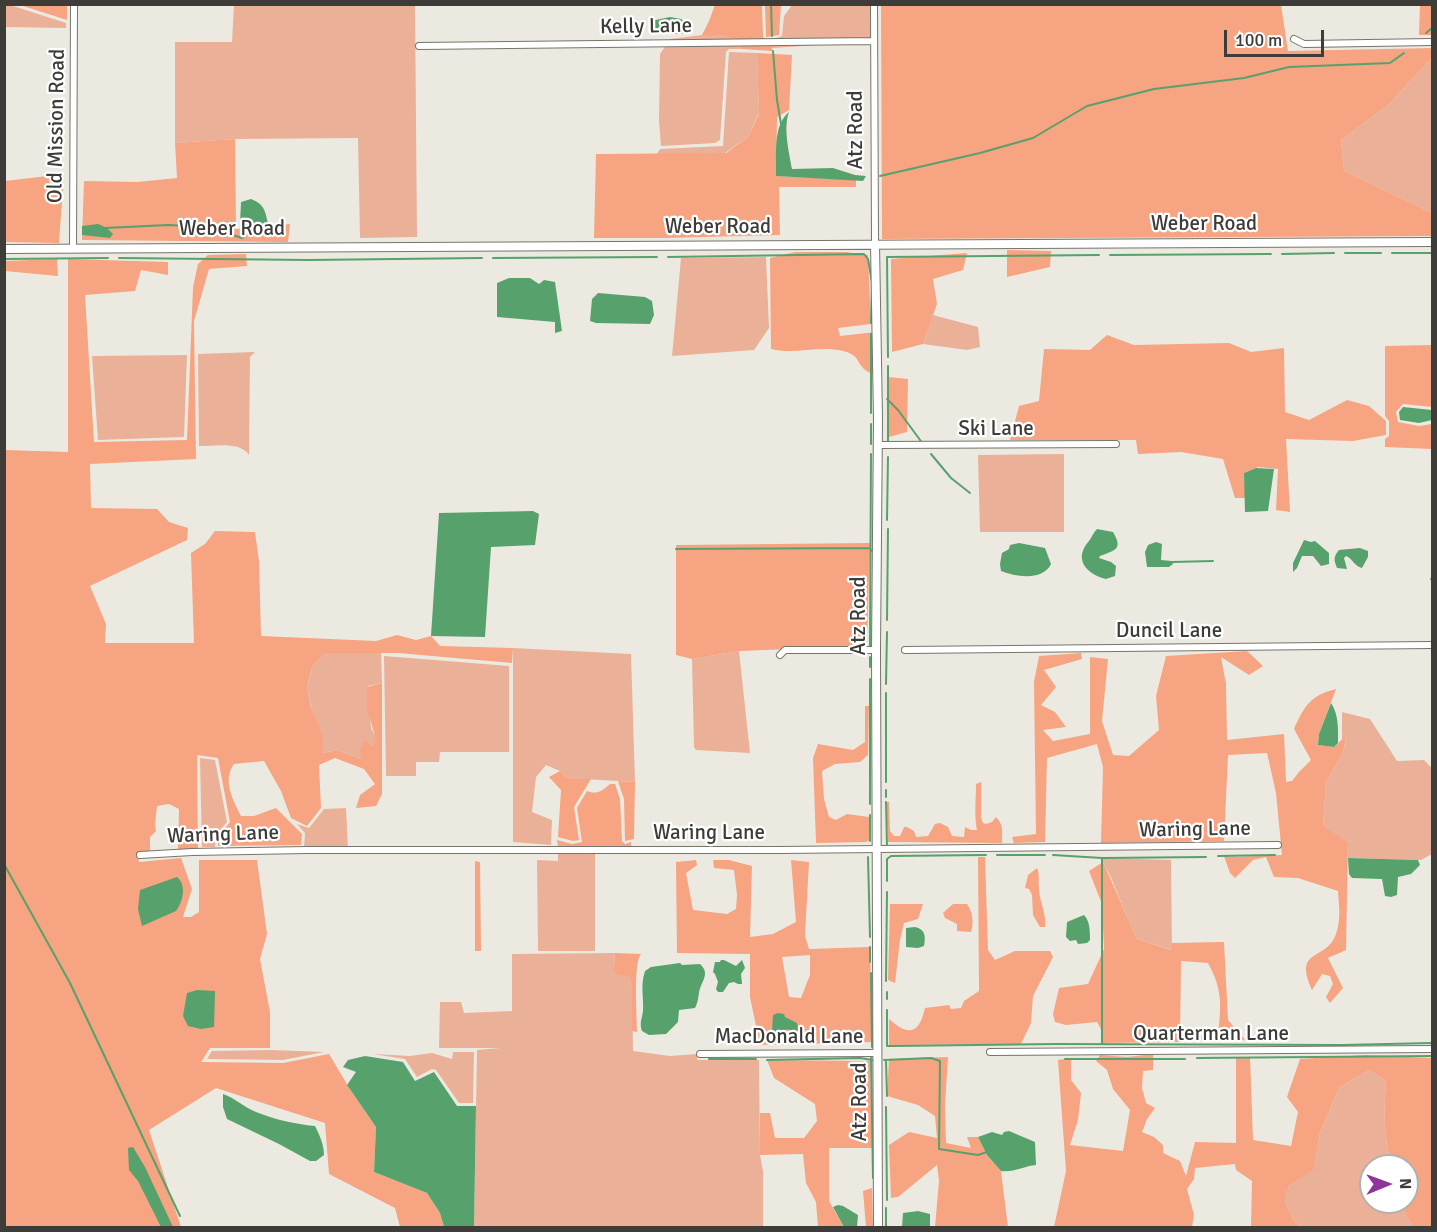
<!DOCTYPE html>
<html>
<head>
<meta charset="utf-8">
<style>
	body { margin:0 }
	#map { position:relative; width:1437px; height:1232px; overflow:hidden; background:#eceae0; font-family:Signika,sans-serif }
	canvas { display:block }
	.frame { position:absolute; inset:0; border:6px solid #3d3c38; pointer-events:none }
	.north { position:absolute; left:1359px; top:1154px; width:60px; height:60px; box-sizing:border-box; background:#fff; border:2px solid #b1b1af; border-radius:50%; rotate:89deg; font-size:16px; font-weight:700; line-height:24px; text-align:center; color:#3d3c38 }
	.north::after { content:''; display:block; margin:auto; width:21px; height:27px; background:#90339d; clip-path:polygon(50% 0,100% 100%,50% 72%,0 100%) }
	.scale { position:absolute; left:1224px; top:30px; width:100px; height:27px; box-sizing:border-box; border:3px solid #3d3c38; border-top:0; padding-left:8px; font-size:18px; line-height:21px; white-space:nowrap; color:#3d3c38; -webkit-text-stroke:4px #fff; paint-order:stroke }
</style>
</head>
<body>
<div id="map">
<canvas width="1437" height="1232"></canvas>
<div class="frame"></div>
<div class="north">N</div>
<div class="scale">100 m</div>
</div>
<script>
const ctx = document.querySelector('canvas').getContext('2d');
ctx.lineJoin = 'round';
function fill(path, color) {
  ctx.fillStyle = color;
  ctx.fill(path, 'evenodd');
}
function strokePath(path, color, width, dash) {
  ctx.strokeStyle = color;
  ctx.lineWidth = width;
  ctx.lineCap = dash ? 'butt' : 'round';
  ctx.setLineDash(dash || []);
  ctx.stroke(path);
}
function drawText(font, color, halo, rows, align = 'center') {
  ctx.font = font + ' Signika,sans-serif';
  ctx.lineWidth = 4.5;
  ctx.setLineDash([]);
  ctx.textBaseline = 'middle';
  ctx.strokeStyle = halo;
  ctx.fillStyle = color;
  for (const [text, x, y, turn = 0] of rows) {
    ctx.save();
    ctx.translate(x, y);
    ctx.rotate((+turn || 0) * Math.PI / 180);
    ctx.textAlign = isNaN(turn) ? turn : align;
    if (halo) ctx.strokeText(text, 0, 0);
    ctx.fillText(text, 0, 0);
    ctx.restore();
  }
}
fill(new Path2D(`
	M5,4L10,5L66,23V28L5,27Z
	M234,5H415L417,237L360,238L358,138L235,139L175,143V42H232Z
	M792,5H878V41L772,48L773,39L782,36L784,16Z
	M702,35H720L736,40L742,49H729L726,52L720,140L715,143L661,146L659,121L660,54L670,39Z
	M729,52L757,53L759,113L748,137L725,153L656,155L660,149L723,146Z
	M1432,58V213L1344,171L1341,140L1387,106Z
	M766,257L769,328L754,350L672,356L681,258Z
	M933,315L978,327L980,347L967,350L923,344Z
	M255,352L250,357L249,455C241,441 213,446 199,446L198,354Z
	M187,355L184,437L98,440L92,356Z
	M1064,454V532H980L978,455Z
	M513,648L631,654L635,782L566,778L560,771L546,765L536,777L532,812L552,820L551,845L513,842Z
	M739,651L750,753L696,750L694,747L692,659Z
	M326,653H381L382,683L368,686L371,728L377,739L373,746L365,739L361,759L337,750L323,753L307,689L312,667Z
	M384,656L509,666V752H440L439,762H416V776H386Z
	M1342,712L1370,719L1397,761L1424,760L1432,768V854L1421,860L1348,858V842L1323,827L1326,782L1343,753L1346,737L1342,740Z
	M200,758L215,760L227,822L215,836V847H202Z
	M346,808L348,848H304L305,833L297,824L309,828L324,809Z
	M558,846L568,848L595,847V951H538L537,860L558,861Z
	M1102,858L1171,860L1172,950L1137,939C1128,919 1120,900 1112,880C1109,872 1103,865 1102,858Z
	M615,953L614,969L629,977L632,986L633,1051L670,1056L697,1054V1060H759L760,1155L763,1171V1227H474L477,1050L500,1048H439L440,1002H461L464,1013L512,1011V954Z
	M272,1050L324,1052L283,1060L207,1059L212,1051Z
	M453,1052H474L473,1103H459L436,1070L432,1069L417,1077L405,1059L373,1054L410,1056L432,1053L452,1059Z
	M1369,1070L1386,1081C1384,1110 1383,1138 1392,1166H1371V1202H1402L1406,1215L1413,1227H1301L1294,1221L1285,1202L1289,1186L1314,1168L1320,1133L1339,1088Z`), '#ebb098');
fill(new Path2D(`
	M20,5H67V20Z
	M715,5H762L763,37L766,40L773,39L772,51L742,49L736,40L720,35H702L709,21Z
	M765,5H781L779,35L766,37Z
	M881,5H1281L1288,51L1432,48V58L1387,106L1341,140L1344,171L1432,213V236L882,239Z
	M1420,5H1432V35H1419Z
	M757,53L792,55L789,110L777,117L776,176L856,180V187H779L780,235L666,238H594L596,154L726,153L748,137L759,114Z
	M235,139L236,229L290,224L288,242L82,240L84,181L137,182L177,178L175,143Z
	M64,174L59,243L5,242V181Z
	M1007,250L1051,251L1050,267L1007,277Z
	M795,252H846L868,255L871,324L838,328L840,336L876,332L877,376C873,374 867,372 864,369C856,361 859,355 843,351C819,345 795,355 771,349L770,258Z
	M967,253L963,270L933,279L937,304L923,344L892,352L891,259Z
	M246,254L247,266L209,269L194,321L196,459L90,464L91,508L157,509L169,522L188,528L187,540L90,586L106,624L105,643H194L191,553L205,544L215,531L255,532L259,561L261,636L376,641L397,635L416,640L431,636L440,646L513,648L512,663L398,653H326L312,667L307,688L311,707L322,735L323,753L337,750L361,759L360,749L365,739L373,746L376,739L367,709V687L382,683V794L376,806L356,808L360,795L375,784L364,769L335,758L319,765L321,808L307,826L291,818L281,791L264,761L234,764C222,780 233,800 241,816H254L276,808L302,834L301,845L218,846V837L230,822L218,758L197,755L198,848L178,850L179,809L169,804L157,806L155,825L156,831L150,837V851L137,852L139,862L181,858L192,889L183,917H191L199,912V860H257L267,934L260,959L270,1012V1048H210L201,1062L283,1063L329,1054L351,1091L376,1127L374,1172L427,1193L440,1213L444,1227H400L395,1208L329,1174L325,1123L216,1088L149,1130L181,1227L5,1228V450L68,452V259L168,262V275L141,270L135,291L85,295L94,442L187,440L193,287L198,264L208,255Z
	M57,259L58,276L5,271V261Z
	M1107,335L1134,345L1229,343L1251,352L1284,348L1285,412L1309,420L1347,400L1369,406L1386,421V435L1353,441L1286,439L1290,512L1276,510L1278,469L1258,467L1244,473L1246,498H1235L1223,459L1181,452L1138,454L1136,440H1010L1019,406L1039,401L1044,349L1090,350Z
	M1432,345V407L1403,404L1396,412L1398,422L1419,426L1432,424V449L1385,447V439L1389,436V421L1385,416V346Z
	M888,377L908,379L907,432L889,437Z
	M870,543L867,646L739,651L692,659L676,655V545Z
	M1247,651L1263,666L1249,675L1221,657L1226,684L1227,740L1284,734L1286,782L1292,781L1299,772L1311,760L1294,729C1304,706 1311,695 1336,689L1319,734L1318,745L1334,747L1346,736L1343,753L1326,782L1323,826L1348,842L1346,950L1328,958L1343,988L1330,1003L1326,997L1333,984L1330,976L1322,974L1312,990C1293,947 1326,962 1336,934C1341,920 1339,906 1338,891L1298,878L1274,877L1266,857L1253,860L1235,878L1230,873L1224,856L1235,857L1282,855L1276,793L1267,753L1228,755L1224,841L1101,843L1103,767L1097,744L1047,758L1045,842L1014,843L1012,837L1036,834L1034,682L1039,656L1081,653L1082,659L1044,670L1056,687L1041,705L1055,712L1066,727L1043,730L1053,741L1090,734V657L1108,659L1102,721L1113,755L1129,756L1159,730L1156,696L1166,656Z
	M865,706H869L868,755L860,762L835,764L822,771L824,799L829,817L836,820L847,814L869,817L870,840L866,842L816,843L813,758L818,744L853,750L865,742Z
	M560,771L566,778L591,779L574,807L579,840L573,841L558,837L561,790L549,777Z
	M618,781L635,782L634,839L625,841L624,799Z
	M981,782V818L983,823L986,824L992,822L996,817C1004,825 1002,832 1002,843L888,842L886,802H889L890,831L894,836H900L904,827H907L914,831L916,837L928,836L935,824L940,823L948,827L952,836L964,837L965,827L971,830H977C974,816 976,800 976,784Z
	M610,784H615L620,799L622,841L625,844L631,842V846L568,848L558,846L557,840L572,844L582,842L577,808L587,791C597,795 602,791 610,784Z
	M978,857H985L988,950L995,960L1015,951H1050L1053,957L1033,996L1031,1023L1021,1044L889,1045V1019C908,1036 919,1035 925,1008L949,1005L951,1009L961,1008L964,1001L979,991Z
	M696,860L697,865L686,873L693,910L727,914L736,909L737,895L734,870L714,868L713,860H729L752,866L750,937L773,934L796,922L791,860L809,862L805,936L809,949L870,947L872,1042L760,1045L750,997V954L677,953L676,862ZM810,955V975L801,998L789,997L782,957Z
	M475,861L480,862L481,951H475Z
	M1103,862L1137,939L1171,950L1172,943L1224,942L1228,1020L1245,1040H1201V1035H1218C1221,1006 1223,990 1208,963L1181,961L1180,1042L1101,1043L1102,1031L1097,1022L1066,1025L1055,1022L1053,1014L1059,988L1088,984L1104,949L1102,904L1089,871Z
	M1037,868C1040,876 1038,880 1039,888C1039,901 1047,914 1045,927H1040L1033,915L1032,895L1029,889L1025,888L1028,875Z
	M890,904H923L918,919L904,923L900,940L895,983L888,980Z
	M953,904H967C973,913 974,922 971,932L957,931V924L945,918L943,913Z
	M615,953L641,954C633,963 637,1017 637,1032L632,1031V986L629,977L616,974L614,969Z
	M1153,1054V1070L1143,1071L1142,1088L1146,1103L1155,1108L1147,1119L1142,1132L1154,1137L1163,1145V1153L1180,1161L1186,1176L1195,1142L1236,1143V1058L1250,1057L1253,1140L1291,1146L1298,1112L1287,1097L1300,1059L1366,1055L1432,1058V1227H1413L1406,1215L1402,1202H1407V1166H1392C1383,1138 1384,1110 1386,1081L1369,1070L1339,1088L1320,1133L1314,1169L1289,1186L1285,1202L1294,1221L1301,1227H1251L1252,1181L1236,1170L1235,1164L1195,1168L1194,1179L1187,1189L1194,1215L1192,1227H1054L1066,1171L1058,1060L1071,1058V1080L1081,1093L1078,1120L1070,1145L1123,1151L1130,1110L1113,1089L1107,1070L1096,1061L1100,1055L1127,1057Z
	M948,1057L945,1105L946,1143L971,1148L967,1137H978L987,1155L1001,1171L1008,1227H935L939,1181L937,1165L898,1197L891,1198L889,1145L909,1132L937,1138L935,1116L918,1105L887,1096L889,1059Z
	M767,1060L870,1061L872,1148H829V1201L844,1227H818L816,1202L806,1183L803,1154L760,1155V1113H770L775,1138H804L817,1121L815,1104L774,1078Z
	M872,1188L873,1227H866L863,1191Z`), '#f6a482');
fill(new Path2D(`
	M670,17L681,19L688,25L686,33L676,34L655,32L651,21Z
	M789,112C783,128 789,152 792,169L833,168L855,175L866,176L863,181L776,176C777,156 772,126 789,112Z
	M251,199C264,204 265,210 268,223L260,234L248,233L240,224L241,202Z
	M98,224L107,228L113,234L110,238L82,235V226Z
	M509,278H530L539,284L544,280L555,282L562,331L555,333V322L497,317V283Z
	M598,293L645,297L652,301L654,315L650,324L596,323L590,321L592,299Z
	M1403,407L1432,410V420L1419,423L1400,420L1399,412Z
	M1256,468L1274,469L1268,511L1245,512L1244,473Z
	M533,511L539,514L535,545L491,547L485,637L431,636L439,513Z
	M1097,529L1113,532C1123,549 1116,550 1100,556L1099,558L1111,562L1116,566L1115,576L1106,579C1086,574 1073,559 1089,541C1092,537 1093,533 1097,529Z
	M1304,540L1311,542L1315,541L1329,553V564L1321,566L1313,556H1302L1297,568L1293,572V563Z
	M1156,542L1162,544L1161,560L1172,561L1173,564L1169,567H1147L1145,552L1148,545Z
	M1019,543L1045,548L1051,564C1043,581 1016,577 1001,571L1000,564L1002,553L1009,549L1010,545Z
	M1360,548L1368,551V557L1362,568C1354,566 1353,559 1346,556L1344,558L1347,569L1337,568C1334,560 1333,557 1339,550Z
	M1331,703C1339,715 1338,729 1338,743L1334,747L1318,745L1319,734Z
	M1348,858L1418,860L1420,865L1411,874L1398,877L1397,895L1391,897L1385,896L1382,879L1352,878L1349,874Z
	M177,877C187,885 183,902 176,911L142,926L138,909L140,890Z
	M1084,915C1090,921 1090,931 1090,940L1087,943L1078,944L1076,940L1070,941L1066,937L1067,922Z
	M915,927C925,929 926,936 924,946L918,948L906,947V928Z
	M721,960H724L736,966L742,960L745,968L741,974L742,984H738L734,982L729,983L723,992H718L716,989L718,982L715,974L713,972L715,962H720Z
	M680,963L682,965L700,964C711,974 701,981 699,993C698,999 698,1002 695,1008L679,1010L678,1022L666,1034L649,1035L642,1031C639,1023 642,1019 643,1011C644,997 640,986 645,971L651,967Z
	M197,990L215,991L214,1027L201,1029L188,1026L183,1016L187,993Z
	M778,1013L784,1014L785,1017L797,1023L799,1031L797,1034L787,1029L785,1031L772,1032L773,1015Z
	M365,1056L403,1062L415,1081L434,1072L457,1106H476L474,1227H444L440,1213L427,1193L374,1172L376,1127L347,1085L356,1072L343,1067L348,1060Z
	M223,1094C235,1098 244,1107 256,1112C276,1120 295,1124 315,1126C320,1136 324,1145 324,1155L316,1161H310L279,1144L227,1119L223,1107Z
	M1009,1131L1035,1142L1036,1165C1024,1166 1013,1173 1001,1171L987,1155L978,1137L992,1132L1002,1135L1004,1132Z
	M133,1147L145,1167L173,1227H161L138,1181L129,1170L128,1148Z
	M838,1205L843,1206L858,1215L857,1227H844L833,1207Z
	M918,1211L930,1214V1227H902L903,1213Z`), '#57a16d');
strokePath(new Path2D(`
	M771,4L772,36
	M1426,33L1432,28
	M773,51L777,100L781,124
	M880,176L980,153L1033,138L1087,106L1154,89L1244,78L1289,67L1390,63L1404,53
	M105,228L168,225L209,227L242,238L248,233
	M1345,253H1381
	M1392,253H1432
	M1282,254L1334,253
	M1110,255L1271,254
	M668,257L864,254L868,259L872,282
	M119,258L309,260L482,258
	M493,258L657,257
	M4,259L108,258
	M871,323L872,288
	M888,357L887,257L1099,255
	M887,399L898,410L923,444
	M871,413V334
	M871,444V424
	M888,444V366
	M931,454L951,478L970,493
	M887,520L888,457
	M676,549L870,548L872,551
	M1172,562L1213,561
	M1431,579H1432
	M887,620L888,529
	M870,647L871,454
	M870,667V657
	M886,684L887,632
	M886,782V693
	M886,790V797
	M870,804V679
	M886,805V802L887,846
	M870,815V841
	M997,855H1045
	M1053,855L1102,858L1206,857
	M1218,856L1275,855
	M868,857L870,937
	M1102,858V1044
	M4,864L70,983L180,1216
	M887,881V859L891,856L986,855
	M870,947V962
	M871,973L872,1047
	M886,981L887,892
	M887,992V999
	M887,1010V1046H893L1057,1044L1342,1045L1432,1043
	M871,1058L873,1178
	M1197,1058L1432,1056
	M709,1059H756
	M1065,1059H1185
	M767,1060L860,1058L872,1060
	M884,1060L931,1058L940,1061L939,1149L978,1155L987,1152
	M886,1060L887,1096
	M886,1107L887,1200
	M874,1187V1223
	M886,1228V1208`), '#57a16d', 2);
const minor = new Path2D(`
	M874,4L875,244
	M1294,39L1304,44L1432,42
	M419,46L874,41
	M73,248L74,4
	M878,445L1116,444
	M905,650L1432,645
	M780,655L785,650H876
	M140,855L192,852L307,850H780L1278,845
	M990,1052L1432,1049
	M700,1054L878,1053`);
const tertiary = new Path2D(`
	M875,244L878,419L876,650L878,1228
	M4,249L1432,242`);
strokePath(minor, '#76746b', 8);
strokePath(tertiary, '#76746b', 10);
strokePath(minor, '#fff', 6);
strokePath(tertiary, '#fff', 8);
drawText('21px', '#3d3c38', '#fff', [
	["Kelly Lane",646,27,-1],
	["Old Mission Road",57,126,-89],
	["Atz Road",856,130,-90],
	["Weber Road",1204,224],
	["Weber Road",718,227],
	["Weber Road",232,229],
	["Ski Lane",996,429],
	["Atz Road",859,616,-90],
	["Duncil Lane",1169,631],
	["Waring Lane",1195,830,-1],
	["Waring Lane",709,833],
	["Waring Lane",223,835,-2],
	["Quarterman Lane",1211,1034],
	["MacDonald Lane",789,1037],
	["Atz Road",860,1102,-90]
]);
</script>
</body>
</html>
